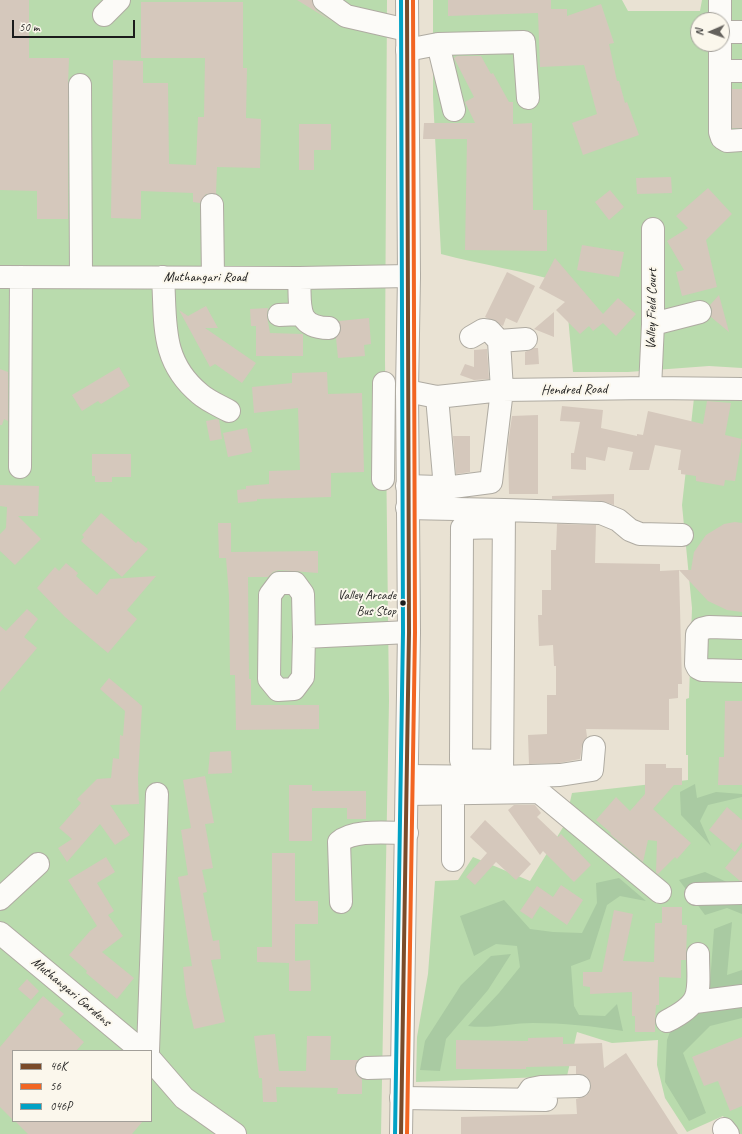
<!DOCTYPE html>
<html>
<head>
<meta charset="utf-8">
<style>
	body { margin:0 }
	#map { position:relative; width:742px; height:1134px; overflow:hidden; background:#e9e2d3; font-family:Caveat,sans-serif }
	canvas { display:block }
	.legend { position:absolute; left:12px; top:1050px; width:140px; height:72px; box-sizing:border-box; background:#fbf7ec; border:1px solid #a29f99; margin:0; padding:5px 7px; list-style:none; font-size:12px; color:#1c1c1c }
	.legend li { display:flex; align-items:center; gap:8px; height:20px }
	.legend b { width:20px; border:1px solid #a29f99 }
	.north { position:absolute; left:690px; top:12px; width:40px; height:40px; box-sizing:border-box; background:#fbf7ec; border:1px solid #a29f99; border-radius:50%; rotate:268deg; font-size:11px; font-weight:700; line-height:16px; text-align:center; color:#1c1c1c }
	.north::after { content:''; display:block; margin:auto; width:14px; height:18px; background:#64615c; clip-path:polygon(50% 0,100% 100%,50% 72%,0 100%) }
	.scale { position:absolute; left:12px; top:20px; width:123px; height:18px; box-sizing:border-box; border:2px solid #1c1c1c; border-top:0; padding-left:5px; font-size:12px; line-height:14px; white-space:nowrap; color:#1c1c1c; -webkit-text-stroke:3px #fbf7ec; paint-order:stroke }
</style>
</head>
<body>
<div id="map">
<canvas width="742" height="1134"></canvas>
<ul class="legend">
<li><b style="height:5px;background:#7a4b2a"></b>46K</li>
<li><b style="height:5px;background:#f26522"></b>56</li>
<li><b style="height:5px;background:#01a2c5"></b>046P</li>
</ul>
<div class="north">N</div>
<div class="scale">50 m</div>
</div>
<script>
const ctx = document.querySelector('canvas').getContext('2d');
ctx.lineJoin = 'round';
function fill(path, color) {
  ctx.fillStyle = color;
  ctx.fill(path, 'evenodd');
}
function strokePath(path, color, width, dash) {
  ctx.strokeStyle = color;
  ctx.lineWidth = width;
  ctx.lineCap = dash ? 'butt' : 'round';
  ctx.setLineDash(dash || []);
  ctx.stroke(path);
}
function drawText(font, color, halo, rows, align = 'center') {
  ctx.font = font + ' Caveat,sans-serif';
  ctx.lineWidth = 4;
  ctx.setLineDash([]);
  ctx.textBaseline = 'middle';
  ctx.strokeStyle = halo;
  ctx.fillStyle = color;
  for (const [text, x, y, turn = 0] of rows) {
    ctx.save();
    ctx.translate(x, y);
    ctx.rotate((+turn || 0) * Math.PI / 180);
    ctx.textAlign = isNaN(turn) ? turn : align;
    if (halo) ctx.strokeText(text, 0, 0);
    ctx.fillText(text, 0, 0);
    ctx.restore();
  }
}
fill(new Path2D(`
	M0,0H387L385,360L389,701L381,1134H0ZM13,1051H151V1121H13Z
	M433,0H622L628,11H700L702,0H742V368L709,366L628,372H573L565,283C524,271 483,265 441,254L433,97ZM698,20H722V44H698Z
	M694,398L742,400V1134H736L723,1116L687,1132L665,1098L657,1065L658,1040L612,1043L577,1032L567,1076L416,1082L417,1037L428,974L435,881L458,880L473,857L530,881L565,824L572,793L688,780V755H686V699L689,698L692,608L682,505Z`), '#b9dbad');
fill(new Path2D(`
	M695,784L697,798L716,792L742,794V797L708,805L700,821L711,846L681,815L680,792Z
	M705,872L742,889V914L727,908L705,915L679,880Z
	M619,878L646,901L620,896L607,905L590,959L571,966L574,1006L579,1015L605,1016L617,1004L623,1031C593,1026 563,1023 533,1023C511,1023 490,1029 468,1026L499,993L520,967L517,946L496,944L474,956L460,916L504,900L530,929L553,932L582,933L597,903L596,883Z
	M732,922L727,975L742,970V1018L710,1026L683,1053L706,1113L689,1121L665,1082L667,1040L679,1007L709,997L714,929Z
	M511,954L488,990L446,1039L440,1071L420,1070L425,1041L461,985L491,956Z`), '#a9caa2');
fill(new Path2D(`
	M0,0H29V58H69L68,85V219H37V191L0,190Z
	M297,0H312L316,10L333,22Z
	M448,0H551V9H567V16L601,4L614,43L609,44L617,81H619L625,103L627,102L639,135L583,155L572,123L597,114L584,65L540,67L538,13L448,16Z
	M141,2H243V68H247L246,118L261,119L260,168L217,167L216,194H206L200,203L193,202V193L141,191V219L111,218L113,60L143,61V83H168L169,164L196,165L198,117H204L205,58H141Z
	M457,56H481L491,74L493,73L509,102H513V124L532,123L533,210H547V251L465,250L467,139H423L424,123H475L465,102L474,97L454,58Z
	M732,89H742V128H732Z
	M299,124H331V150H314V170H299Z
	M671,177L672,193L637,194L636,178Z
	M708,188L732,214L706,240L717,287L682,296L676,272L684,270L667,241L688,228L676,216Z
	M610,190L624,207L609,220L595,202Z
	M582,245L624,252L619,277L577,270Z
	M555,258L603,314L618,298L636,314L616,336L603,323L593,331L589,326L580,334L556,310L565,302L539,288Z
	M507,272L535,286L517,323L506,318L503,326L485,317Z
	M719,295L729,332L711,317L712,309L710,305Z
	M206,306L218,328H205L256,363L242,383L215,364L210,367L179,310L188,316Z
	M268,308L267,316L270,333L303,334V356H256V326H251L250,309Z
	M554,312V337L534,329Z
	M369,318L371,344L364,345L365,356L338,358L336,338L341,329L339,321Z
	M534,348H538L539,364L525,365V352Z
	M487,349L489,379L474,380L460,375L465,364L474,367V350Z
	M119,367L130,386L101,404L98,401L82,411L72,395Z
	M0,369L8,372V421L4,419L2,425H0Z
	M327,372L328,394L362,393L364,472L331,473V497L257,499V501L238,503L237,490L246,489V486L269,484V471L300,470L298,408L254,413L252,387L292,383V373Z
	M707,401L731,403L725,435L742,439L735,481L725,480L724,486L696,481V476L681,474V470H678L681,450L655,445L649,470H629L633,452L608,447L605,461L586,457V470L571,469V453H574L580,422L560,421L562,406L603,410L601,428L637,436V434L643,435L648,411L703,424Z
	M538,415V494H509L508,444L512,416Z
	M217,419L219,420L222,439L210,441L206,421Z
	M247,428L252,452L228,457L223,433Z
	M453,436H470V472L456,474Z
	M92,454H131V477H112V482H95V476H92Z
	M0,485L39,486L38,516H18L41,539L15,565L0,551V534L6,528L7,507L0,506Z
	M614,494V505L601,501L552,499V496Z
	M101,513L136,543L138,541L148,549L122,577L81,541L84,537L82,535Z
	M735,522L742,523V612L727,610L708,601L679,570H691L694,552L706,535L724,524Z
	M218,523H231V552L318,551V573L279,570L273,572L268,577H248L249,679H251V705H319V729L236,730L235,675H230L229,596L226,558H219Z
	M557,524L596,525L595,563L660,564V571L679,570L682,684H678V698L669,699V730L586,729L587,737L582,746L580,759L559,763L529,764L528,735L547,734V695H556V666H554L553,645L539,646L538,615H542V590H551V550H556Z
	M66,563L78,573L76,576L97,595L110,579L156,576L127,610L137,619L108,653L65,617L37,588L55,567L59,571Z
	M27,609L38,619L24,637L37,648L0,692V626L6,631Z
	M109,678L142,706L138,778L139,804L110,805L130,835L115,845L100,824L67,862L58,848L72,839L59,828L81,803L77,799L97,779L111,778L113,758L119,759L120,735L123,736L125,711L100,689Z
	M725,701H742V785H718L719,757H724Z
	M231,751L232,773L208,774L210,752Z
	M645,764H666V768H682V785H674L653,809L691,843L677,859L675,857L658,874L656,873L657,841L648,840L643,862L610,834L611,833L596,820L616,797L630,811L645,794Z
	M205,776L214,823L205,824L213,868L202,870L207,892L203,893L213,941L219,940L221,959L211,960L225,1022L194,1029L186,995L183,967L192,966L178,877L188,875L181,830L191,828L183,780Z
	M289,785H312V791H366V819H347V808H312V841H289Z
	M514,805H535L541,813L537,817L558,837L561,834L591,865L574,882L543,851L540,855L508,810Z
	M727,807L742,820V842L735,852L709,830Z
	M485,820L531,864L516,880L496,862L475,885L466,877L487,853L470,837Z
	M742,847V881H740L725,868Z
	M272,853H295V901H318V924H295V961L310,960L311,991H289V963L257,962V947H272Z
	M106,857L115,872L97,883L114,911L108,915L123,936L102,952L134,978L117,999L86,973L87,971L69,955L90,931L97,926L68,880Z
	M561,885L583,900L567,925L540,906L532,919L520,911L537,886L553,897Z
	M662,907H682V925H687L686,960H681V978L659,977V1005H656L655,1020V1032H635V1016H632V992L590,994V987L583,986V972H602L614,910L633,914L623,961L654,962L655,923H662Z
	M27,979L39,991L31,1000L18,989Z
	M43,996L64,1014L59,1019L84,1042L76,1051H13V1120L0,1107V1047Z
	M275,1034L279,1071H306L307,1036H331L330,1060H358L355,1069L357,1075L362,1079V1094H337L338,1088L276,1087L277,1102H263L262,1078H259L254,1036Z
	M563,1037V1044L602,1043L604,1068L626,1053L678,1134H461V1117L577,1114L576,1099L586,1096L590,1092L591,1085L589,1079L585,1075L576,1074V1066L526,1067V1069H456V1040L528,1041V1038Z
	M742,1037V1106L730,1111L718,1081L704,1086L692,1057Z
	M15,1121H143L132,1134H28Z`), '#d5c8bc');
const minor = new Path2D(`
	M324,0L346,16L407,30
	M104,15L119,0
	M720,20V0
	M722,32H742
	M438,44L454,110
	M720,44V71H742
	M407,50L438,44L524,42L528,98
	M720,71V132L722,138L727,141L742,140
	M80,85L81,277
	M212,205L213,277
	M0,277L299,278L409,276
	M163,277C166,323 160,361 200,394C208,401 220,406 229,411
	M299,278C301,305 294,327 329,328
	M279,315L301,314
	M653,324L700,312
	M499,341L526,339
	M650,388L653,324V229
	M407,391L437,397L502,390L650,388L742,389
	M20,467L21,277
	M383,479L384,383
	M407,486L438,487L445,488L437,397
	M445,488L491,482L502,390L499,341L490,331L483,330L471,337
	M407,508L504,510L502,777L408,776
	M504,510L601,513L618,520L630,530L640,534L682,535
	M742,628L709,627L701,629L697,634L696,664L698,668L702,670L742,671
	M304,637L303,594L295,583H279L270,595L269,679L278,690L294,689L303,677L304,637L409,632
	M502,761L461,760L462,528L503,527
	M502,777L560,775L592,770L594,747
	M408,794L539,792L660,892
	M453,860V792
	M696,894L742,893
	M0,899L38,864
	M341,902L339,842C354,829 387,833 407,833
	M0,933L142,1051
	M695,1002L742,996
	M667,1021C705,1002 698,992 698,954
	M148,1051L157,794
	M151,1060L184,1098L235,1134
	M367,1068L402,1067
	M527,1095L531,1089L541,1087L579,1086
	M401,1098L546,1100
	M724,1129L728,1134`);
const major = new Path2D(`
	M401,1134L409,632L407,391L409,276L407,0`);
strokePath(minor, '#afaba2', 24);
strokePath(major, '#afaba2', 24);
strokePath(minor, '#fcfbf8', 22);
strokePath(major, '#fcfbf8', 22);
strokePath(new Path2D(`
	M401,1134L409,632L407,0`), '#7a4b2a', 4);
strokePath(new Path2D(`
	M407,1134L415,632L413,0`), '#f26522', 4);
strokePath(new Path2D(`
	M395,1134L403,632L401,0`), '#01a2c5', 4);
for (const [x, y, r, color] of [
	[403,603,3.5,"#1c1c1c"]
]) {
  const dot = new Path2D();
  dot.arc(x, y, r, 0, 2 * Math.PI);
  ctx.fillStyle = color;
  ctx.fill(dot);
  strokePath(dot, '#fbf7ec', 1.5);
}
drawText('13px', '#1c1c1c', '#fbf7ec', [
	["Valley Arcade",396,596],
	["Bus Stop",396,612]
], 'right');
drawText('14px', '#1c1c1c', '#fbf7ec', [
	["Muthangari Road",205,277],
	["Valley Field Court",652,309,-89],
	["Hendred Road",574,390,-1],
	["Muthangari Gardens",71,992,40]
]);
</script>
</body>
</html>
